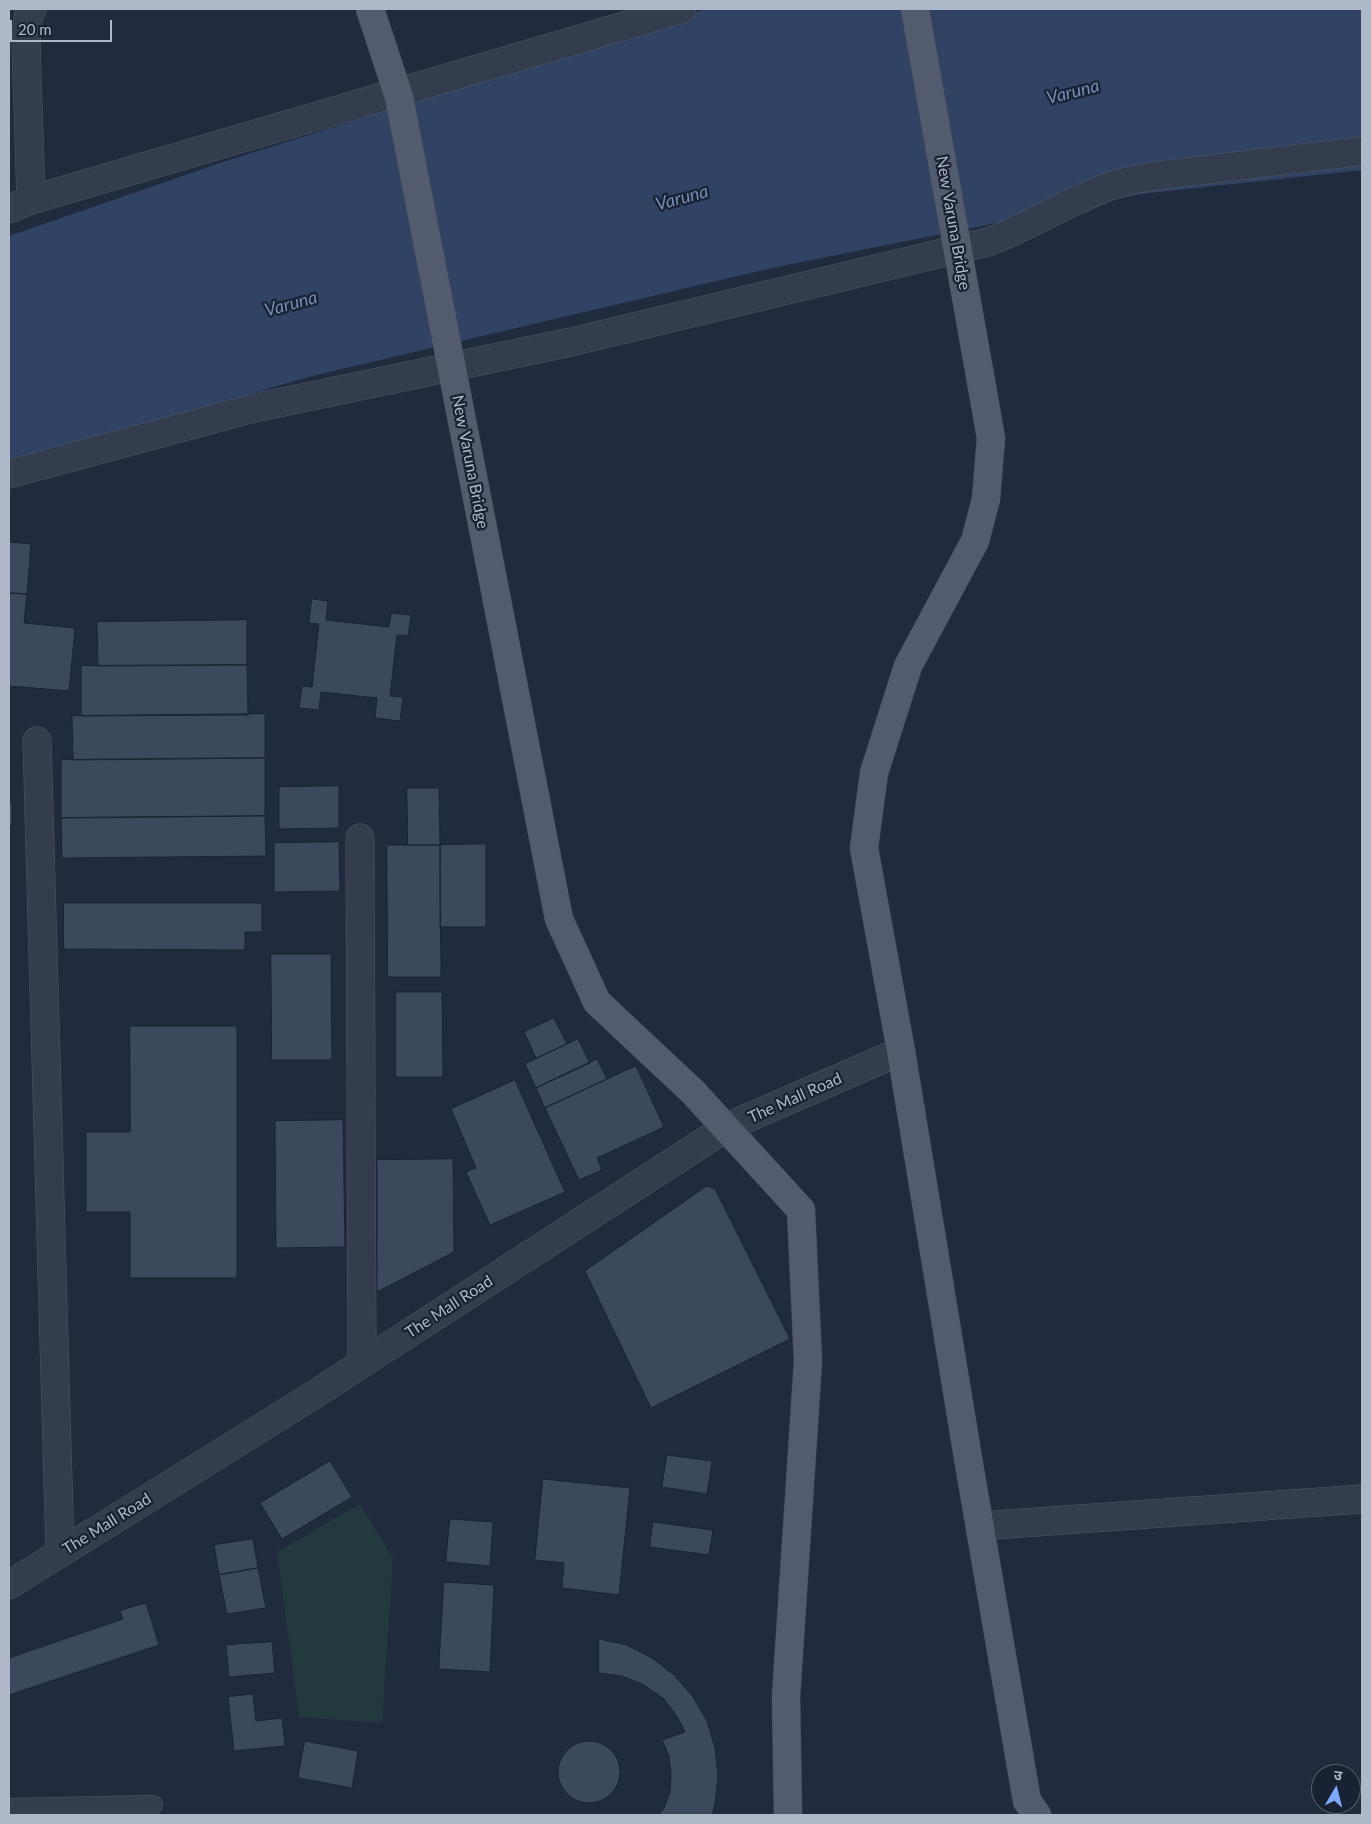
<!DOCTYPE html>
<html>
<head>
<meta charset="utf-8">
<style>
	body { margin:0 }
	#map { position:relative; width:1371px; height:1824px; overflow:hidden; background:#202b3d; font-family:Lato,"Noto Sans Devanagari",sans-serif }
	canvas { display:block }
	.frame { position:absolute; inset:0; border:10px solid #afb8c9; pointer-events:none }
	.north { position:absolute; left:1311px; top:1764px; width:50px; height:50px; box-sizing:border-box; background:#192232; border:1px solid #555e6e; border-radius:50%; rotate:8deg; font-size:14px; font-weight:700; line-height:20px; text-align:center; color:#afb8c9 }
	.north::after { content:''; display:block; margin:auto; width:18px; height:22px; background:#7ea9ff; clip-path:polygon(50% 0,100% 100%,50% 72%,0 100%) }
	.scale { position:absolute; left:10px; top:20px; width:102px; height:22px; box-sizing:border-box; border:2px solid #afb8c9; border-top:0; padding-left:6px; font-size:15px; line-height:18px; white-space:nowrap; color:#afb8c9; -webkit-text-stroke:4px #192232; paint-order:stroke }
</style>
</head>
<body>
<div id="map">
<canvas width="1371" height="1824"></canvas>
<div class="frame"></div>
<div class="north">उ</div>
<div class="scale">20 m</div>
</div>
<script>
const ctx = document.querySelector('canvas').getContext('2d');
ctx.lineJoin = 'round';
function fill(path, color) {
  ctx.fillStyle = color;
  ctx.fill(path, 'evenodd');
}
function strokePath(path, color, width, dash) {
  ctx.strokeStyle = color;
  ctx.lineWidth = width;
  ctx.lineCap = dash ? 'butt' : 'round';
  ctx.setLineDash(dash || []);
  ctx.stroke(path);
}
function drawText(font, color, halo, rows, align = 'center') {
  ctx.font = font + ' Lato,sans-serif';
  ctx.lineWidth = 4.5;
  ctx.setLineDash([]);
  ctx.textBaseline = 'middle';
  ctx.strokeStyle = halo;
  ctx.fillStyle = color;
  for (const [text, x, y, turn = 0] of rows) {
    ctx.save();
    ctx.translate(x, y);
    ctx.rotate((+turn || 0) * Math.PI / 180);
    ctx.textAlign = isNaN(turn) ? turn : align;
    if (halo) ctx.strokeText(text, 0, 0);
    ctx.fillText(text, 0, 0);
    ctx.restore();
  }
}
fill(new Path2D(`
	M360,1504L393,1558L382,1723L299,1717L277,1552Z`), '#223a3e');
fill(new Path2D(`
	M706,9H1362V170L1141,194L772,268L312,376L9,464V236L220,163Z`), '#304364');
const building = new Path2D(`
	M9,542L31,544L27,594L9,593Z
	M9,593L27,594L24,623L75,628L69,691L9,686Z
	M312,599L328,601L326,620L389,627L391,613L411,615L408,636L397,635L390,696L403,697L400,721L375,718L377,698L321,692L319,710L299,708L302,686L312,687L319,624L309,623Z
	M247,620V665L98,666L97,622Z
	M247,665L248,715L81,716V666Z
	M265,714V758L73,760L72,716Z
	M265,758V816L61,818V760Z
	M339,786V828L279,829V787Z
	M407,788H439L440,845H408Z
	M9,802H12V826H9Z
	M265,816L266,856L62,858L61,818Z
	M339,842L340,891L274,892V843Z
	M486,844V927H440V845Z
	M387,845H440L441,977H388Z
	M64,903H262V932H245V950L64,949Z
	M9,938H10V991H9Z
	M271,954H331L332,1060H272Z
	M396,992H442L443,1077H396Z
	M554,1018L567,1044L536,1058L524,1032Z
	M130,1026H237V1278H130V1212H86V1132H130Z
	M578,1039L590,1063L536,1088L525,1064Z
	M597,1059L607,1079L545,1108L536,1088Z
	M636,1066L664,1127L597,1158L602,1170L579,1180L545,1108Z
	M515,1080L565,1192L490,1225L466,1172L476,1168L451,1109Z
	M343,1120L345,1247L276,1248L275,1121Z
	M453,1159L454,1252L377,1292V1160Z
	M707,1186L715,1189L790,1339L651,1408L585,1271Z
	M667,1455L712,1461L707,1494L662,1487Z
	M330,1461L352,1497L282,1539L260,1503Z
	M543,1479L630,1488L619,1595L562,1588L564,1563L535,1560Z
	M450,1519L493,1522L490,1566L446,1562Z
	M653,1522L713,1530L709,1555L650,1547Z
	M253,1539L258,1568L219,1575L214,1545Z
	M258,1568L266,1608L227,1614L219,1575Z
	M444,1582L494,1585L490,1672L439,1669Z
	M146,1603L159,1645L9,1695V1658L123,1619L120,1611Z
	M599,1639L627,1645L652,1658L674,1675L693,1697L707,1721L715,1748L718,1776L715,1804L712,1815H659L664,1808L670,1792L671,1774L669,1756L662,1740L685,1732L678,1718L664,1699L644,1685L622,1676L599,1673Z
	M272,1642L275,1673L229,1677L226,1645Z
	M253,1694L256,1721L282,1718L285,1746L234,1751L228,1697Z
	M305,1741L358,1751L352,1788L298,1778Z
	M558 1772a31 31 0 1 1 62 0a31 31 0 1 1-62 0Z`);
fill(building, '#3c495d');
strokePath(building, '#1b2434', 1);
const service = new Path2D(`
	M9,1808L153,1805`);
const minor = new Path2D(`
	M31,200L26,43L28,18L32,9
	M9,474L254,408L571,342L988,242C1031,226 1070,200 1113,185C1127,181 1140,178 1154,176L1362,151
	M37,741L60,1553
	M360,838L362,1363
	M980,1526L1362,1499`);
const tertiary = new Path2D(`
	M9,209L31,200L682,9
	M9,1585L312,1396L727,1127L901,1051`);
const primary = new Path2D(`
	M991,438L986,499L975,541L908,666L874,773L864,848L901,1051L970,1470L1027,1801L1037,1815
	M559,919L597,1002L693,1092L801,1210L808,1361L786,1697L788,1815`);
strokePath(service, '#4f5868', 20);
strokePath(minor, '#4f5868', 29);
strokePath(tertiary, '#4f5868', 29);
strokePath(primary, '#3d4656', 29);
strokePath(service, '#343d4d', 19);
strokePath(minor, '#343d4d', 28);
strokePath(tertiary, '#343d4d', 28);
strokePath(primary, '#525c6e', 28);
const primaryBridge = new Path2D(`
	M370,9L399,97L559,919
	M915,9L991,438`);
strokePath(primaryBridge, '#3d4656', 29, []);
strokePath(primaryBridge, '#525c6e', 28);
drawText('16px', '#afb8c9', '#192232', [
	["New Varuna Bridge",953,223,80],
	["New Varuna Bridge",470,462,79],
	["The Mall Road",795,1098,-24],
	["The Mall Road",449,1307,-33],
	["The Mall Road",107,1524,-32]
]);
drawText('italic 18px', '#748cb4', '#192232', [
	["Varuna",1073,92,-14],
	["Varuna",682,198,-15],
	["Varuna",291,304,-15]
]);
</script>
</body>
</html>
